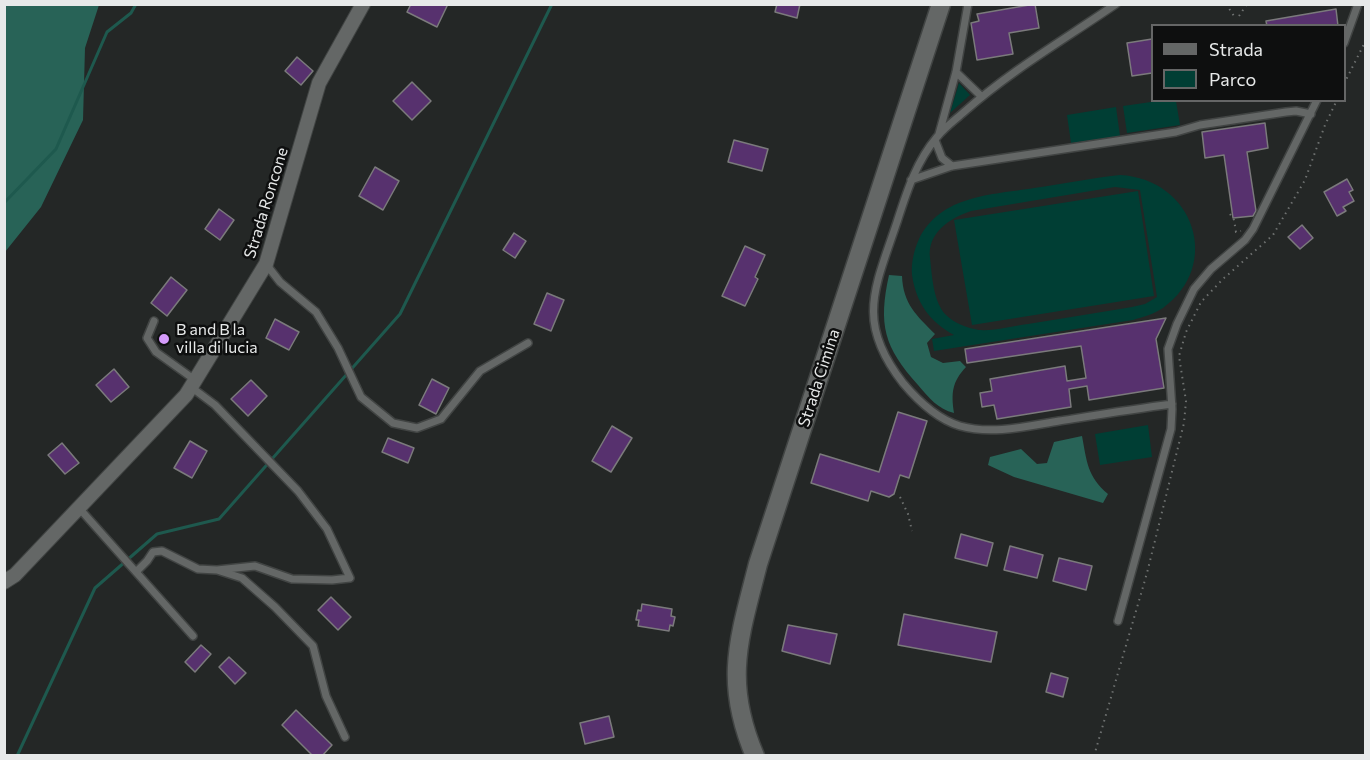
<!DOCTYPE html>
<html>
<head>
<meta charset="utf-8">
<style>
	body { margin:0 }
	#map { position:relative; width:1370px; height:760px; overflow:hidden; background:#242726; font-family:Commissioner,sans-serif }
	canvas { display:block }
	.frame { position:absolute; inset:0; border:6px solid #e7e9e9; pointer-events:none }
	.legend { position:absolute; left:1151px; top:24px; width:195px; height:78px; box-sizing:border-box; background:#0e0f0f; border:2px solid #656666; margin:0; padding:8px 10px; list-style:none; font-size:18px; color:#e7e9e9 }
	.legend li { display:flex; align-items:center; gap:12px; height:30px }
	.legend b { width:30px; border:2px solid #656666 }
</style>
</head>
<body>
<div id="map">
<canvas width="1370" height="760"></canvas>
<div class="frame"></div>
<ul class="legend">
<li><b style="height:8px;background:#646766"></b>Strada</li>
<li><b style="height:16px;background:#003e34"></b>Parco</li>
</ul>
</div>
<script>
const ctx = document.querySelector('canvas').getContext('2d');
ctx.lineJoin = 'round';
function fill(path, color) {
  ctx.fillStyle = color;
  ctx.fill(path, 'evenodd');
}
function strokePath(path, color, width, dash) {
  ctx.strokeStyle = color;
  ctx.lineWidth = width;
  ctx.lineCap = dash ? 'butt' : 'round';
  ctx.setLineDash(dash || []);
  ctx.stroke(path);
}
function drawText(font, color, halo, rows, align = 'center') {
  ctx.font = font + ' Commissioner,sans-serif';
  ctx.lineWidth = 5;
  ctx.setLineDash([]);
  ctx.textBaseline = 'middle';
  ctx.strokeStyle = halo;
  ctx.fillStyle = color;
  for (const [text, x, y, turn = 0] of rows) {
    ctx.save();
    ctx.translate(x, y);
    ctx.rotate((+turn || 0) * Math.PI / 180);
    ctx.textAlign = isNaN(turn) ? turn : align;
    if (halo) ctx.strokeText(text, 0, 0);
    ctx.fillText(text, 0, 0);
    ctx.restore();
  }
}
fill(new Path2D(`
	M959,83L970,95L950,113Z
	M1158,101H1176L1180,125L1127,133L1123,106Z
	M1116,107L1120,136L1071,143L1067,115Z
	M1120,175C1194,179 1223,265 1163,308C1154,314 1143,317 1133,320L934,351L932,339L954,335C930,322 916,303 912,275C911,263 914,250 919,239C941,195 991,195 1034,188C1062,184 1091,178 1120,175ZM1115,187L1140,190L1157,297L1145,304L1132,307C1098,313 1063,318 1028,324C1012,326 995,331 979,330C967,328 954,323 946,315C933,302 932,275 930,258C927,233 950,218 971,211Z
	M1138,191L1154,296L972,325L954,220Z
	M1148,425L1152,457L1100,465L1095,434Z`), '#003e34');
fill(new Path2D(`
	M5,5H99L85,48L83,120L41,207L5,252Z
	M889,275L902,276C903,304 917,316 935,334L927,343L931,357L943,363L960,361L966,367C952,382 951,393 954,413C938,409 929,398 918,385C884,347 878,325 889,275Z
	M1082,436C1087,462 1087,476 1108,494L1103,503L1014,477L988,465L990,457L1021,449L1037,464L1047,463L1054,442Z`), '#286357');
strokePath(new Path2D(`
	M4,203L56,149L107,32L131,13L136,4
	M17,756L95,588L157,534L219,519L400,314L552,4`), '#1e594e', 3);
const building = new Path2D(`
	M411,4H448L437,27L407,12Z
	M777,4H800L797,18L775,12Z
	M1035,4L1039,28L1009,33L1013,54L977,60L971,23L979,21L977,14Z
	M1336,9L1338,26H1267L1266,21Z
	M1152,39V73L1132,76L1127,43Z
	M297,57L313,71L301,85L285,71Z
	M412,82L431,101L412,120L393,101Z
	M1265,123L1268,148L1247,152L1256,211L1253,216L1233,218L1224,155L1205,158L1202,132Z
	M734,140L768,149L762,171L728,162Z
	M375,167L399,181L383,210L359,196Z
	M1347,179L1353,190L1349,192L1354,201L1343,207L1346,211L1337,216L1324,192Z
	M219,209L234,220L220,240L205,229Z
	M1302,225L1313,238L1300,249L1288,237Z
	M514,233L526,241L515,258L503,250Z
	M745,246L765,255L755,277L758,279L745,306L722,296Z
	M171,277L187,290L167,316L151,303Z
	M547,293L564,300L551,331L534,324Z
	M1166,318L1156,339L1164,388L1089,400L1087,386L1069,389L1071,407L997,419L994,405L982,407L980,393L992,391L990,379L1065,366L1067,381L1086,378L1081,346L967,363L965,349Z
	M275,319L299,332L289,350L266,338Z
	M114,369L129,387L111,402L96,385Z
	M432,379L449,388L436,414L419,405Z
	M251,380L267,396L248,416L231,399Z
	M898,412L927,421L909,478L900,475L894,494L889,497L871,491L868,501L811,483L820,454L879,472Z
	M612,426L632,438L611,472L592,461Z
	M388,438L414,448L408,463L382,452Z
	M190,441L207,451L192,478L174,468Z
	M62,443L79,463L65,474L48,455Z
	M961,534L993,543L987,566L955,558Z
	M1010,546L1043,555L1037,578L1004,570Z
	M1059,558L1092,566L1086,590L1053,581Z
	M331,597L351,617L338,630L318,610Z
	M642,604L672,609L671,616L675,617L673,626L670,625L669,631L638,626L639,620H636L638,610L641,611Z
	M904,614L997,632L991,662L898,645Z
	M788,625L837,634L830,664L782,651Z
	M201,645L211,654L195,672L185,662Z
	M229,657L246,673L235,684L219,667Z
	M1051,673L1068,678L1063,697L1046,692Z
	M296,710L332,745L322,756H313L282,725Z
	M609,716L614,737L585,744L580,723Z`);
fill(building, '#57316e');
strokePath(building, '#7b7a7c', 1.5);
const service = new Path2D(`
	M1116,4C1065,39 1010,71 964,112C955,120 945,127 937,137C916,162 907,191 897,222C875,288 855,322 903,383C919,402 937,419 960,426C992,435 1028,426 1059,421C1097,415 1134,409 1172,404
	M1344,43L1358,4
	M956,72L981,96
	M939,134L956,72L968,4
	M935,140L942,158L952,166
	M911,180L952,166L1176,132L1200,125L1286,112L1296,111L1311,114
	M266,264L280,282L316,312L338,348L361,397L393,423L417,428L441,419L480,371L528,343
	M154,321L147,338L156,352L195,380
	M191,387L215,405L298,491L327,529L350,578L332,580L292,579L255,566L217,570
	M79,508L193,636
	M136,572L147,561L153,552L162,551L198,569L217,570L242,578L275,607L313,646L326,696L345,737
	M1118,621L1171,429L1172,409L1168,349L1177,324L1194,289L1211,269L1245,240L1253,229L1317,100`);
const minor = new Path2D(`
	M4,582L15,575L186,395L191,387L266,264L319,83L363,4`);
const secondary = new Path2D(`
	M755,756C723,681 739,639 758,564L941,4`);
strokePath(service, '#414443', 10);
strokePath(minor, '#414443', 16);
strokePath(secondary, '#414443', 21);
strokePath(new Path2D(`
	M1226,4L1234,16
	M1239,16L1247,4
	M1344,84L1366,40
	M1230,214L1234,220L1236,232L1241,231
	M900,497L908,514L912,531
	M1094,756L1147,573L1184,423L1186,401L1179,356L1186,332L1201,302L1223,279L1273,235L1305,180L1325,125L1337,100`), '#6f7271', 2, [1.5, 4.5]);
strokePath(service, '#646766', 7);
strokePath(minor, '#646766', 14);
strokePath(secondary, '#646766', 18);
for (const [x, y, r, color] of [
	[164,339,6,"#d59bfb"]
]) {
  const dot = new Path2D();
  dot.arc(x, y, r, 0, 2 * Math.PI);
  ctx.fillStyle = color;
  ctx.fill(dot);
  strokePath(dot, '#0e0f0f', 2);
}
drawText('16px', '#e7e9e9', '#0e0f0f', [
	["Strada Roncone",266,203,-73],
	["Strada Cimina",819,378,-72]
]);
drawText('16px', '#e7e9e9', '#0e0f0f', [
	["B and B la",176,330],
	["villa di lucia",176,348]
], 'left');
</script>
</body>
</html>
